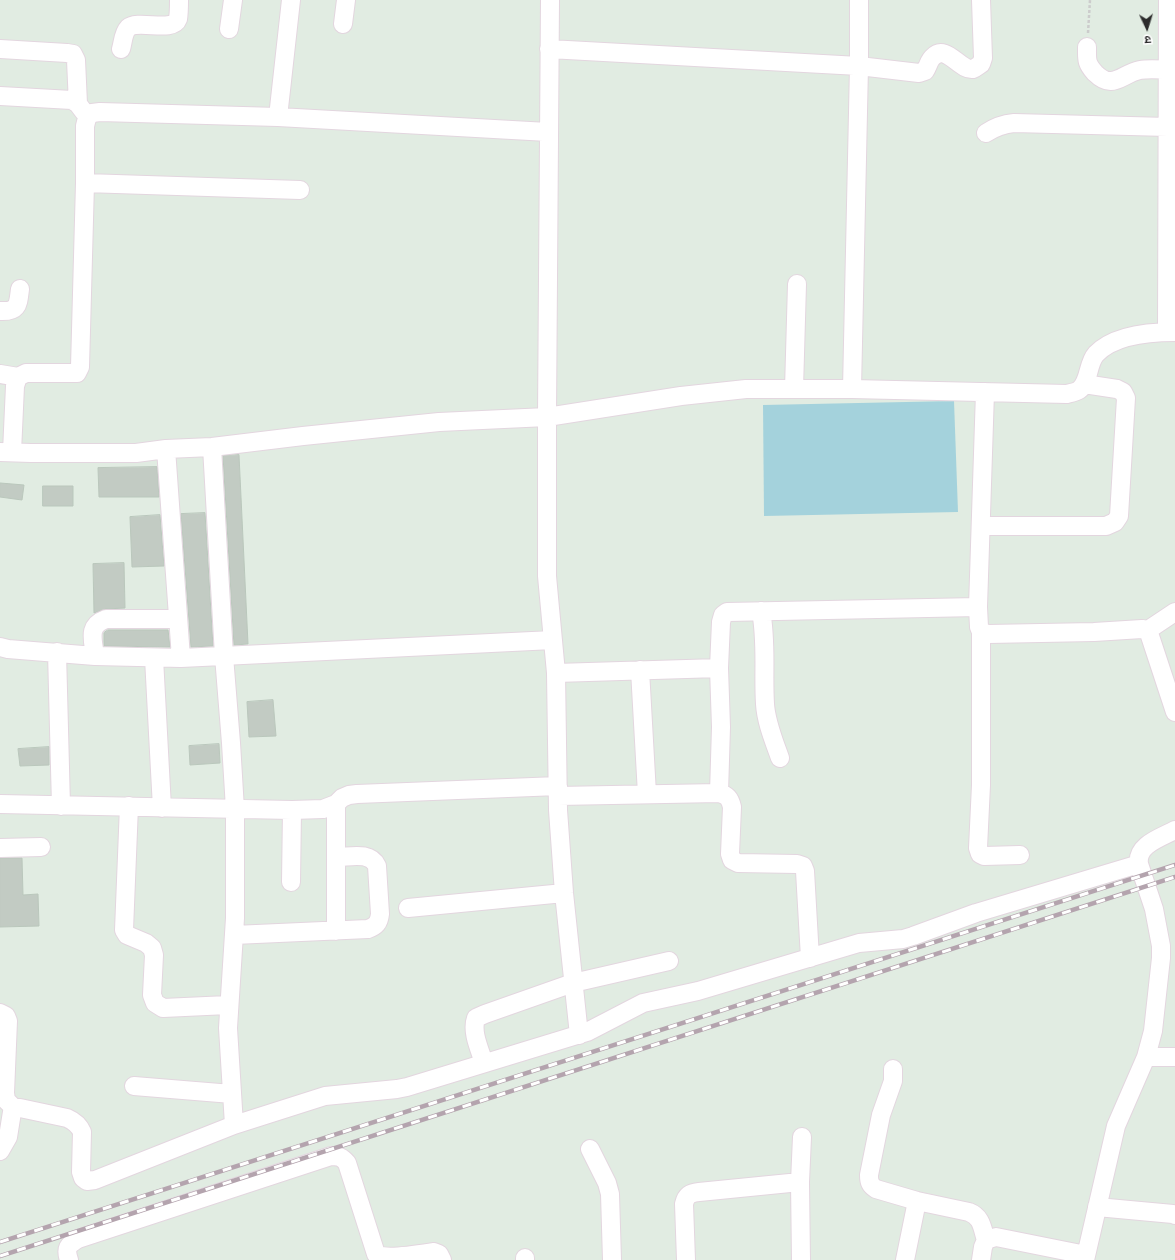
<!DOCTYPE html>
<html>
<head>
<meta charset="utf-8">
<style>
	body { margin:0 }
	#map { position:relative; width:1175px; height:1260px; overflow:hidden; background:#e1ece2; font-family:Inter,"Noto Sans Devanagari",sans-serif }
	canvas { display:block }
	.north { position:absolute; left:1127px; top:8px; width:40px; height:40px; -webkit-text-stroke:3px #fff; paint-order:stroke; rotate:176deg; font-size:11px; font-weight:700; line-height:16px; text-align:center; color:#2c2c2c }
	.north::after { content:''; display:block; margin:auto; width:14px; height:18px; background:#2c2c2c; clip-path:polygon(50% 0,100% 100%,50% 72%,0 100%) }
</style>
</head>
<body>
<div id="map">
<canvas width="1175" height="1260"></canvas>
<div class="north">उ</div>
</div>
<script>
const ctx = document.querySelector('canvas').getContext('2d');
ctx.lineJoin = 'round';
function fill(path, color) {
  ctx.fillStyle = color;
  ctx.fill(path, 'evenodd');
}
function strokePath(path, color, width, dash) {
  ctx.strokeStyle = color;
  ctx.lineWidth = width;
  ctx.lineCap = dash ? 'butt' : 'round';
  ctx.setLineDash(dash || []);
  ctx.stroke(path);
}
fill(new Path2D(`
	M954,401L958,512L764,516L763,405Z`), '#a4d2dc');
const building = new Path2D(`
	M239,455L248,644L234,645L223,456Z
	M157,467L159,497H99L98,468Z
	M0,483L24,485L22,500L0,497Z
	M43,486H73V506H43Z
	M205,513L213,646L191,647L181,514Z
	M160,515L164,566L132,567L130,517Z
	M124,563L125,608L106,609L94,613L93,564Z
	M108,630H168L170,647L104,646V633Z
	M273,700L276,736L249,737L247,702Z
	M219,744L220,763L190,765L189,746Z
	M49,747V765L20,766L18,749Z
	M0,858H22L23,895L38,894L39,926L0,927Z`);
fill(building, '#c2cbc3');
strokePath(building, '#bac7bc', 1);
const minor = new Path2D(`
	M550,0L547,417V576L556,673L558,810L564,893L579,1035
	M343,24L346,0
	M229,29L233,0
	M1087,47C1087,60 1086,63 1095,73C1113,91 1121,74 1140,70C1151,68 1164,70 1175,70
	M0,49L67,53L73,54L76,60L78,104
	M121,49C123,43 123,33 128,28C138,19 173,33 178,19C179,13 179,6 179,0
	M549,49L859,66L919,73L925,71C928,67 929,60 933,57C946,43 960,71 973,69C976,68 979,65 981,64L983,58L981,0
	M0,96L72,100L78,104L84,112
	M278,117L291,0
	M986,133C995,127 1003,124 1014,123L1168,127
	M85,183L300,190
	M0,311C19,312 18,304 20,289
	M1167,332L1168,0
	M0,374L18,377
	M794,389L797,284
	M852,389L859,66V0
	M985,392L978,607L979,627L981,632L988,634L1094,632L1142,629L1148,630L1175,712
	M212,447L224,656L231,743L235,809V918L228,1028L234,1125
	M166,449L181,658
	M0,452L31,453H136L166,449L212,447L303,436L439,422L547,417L681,396L746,389H852L1067,394C1071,393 1076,392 1079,390C1090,382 1087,364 1096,354C1114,335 1151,332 1175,332
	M12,452L15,386L18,377L26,373H77L80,367L85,183V126L87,118L92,113L100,112L278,117L548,132
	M981,526H1106L1115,522L1119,516L1126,398L1123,392L1117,389L1084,384
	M761,611C767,643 763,672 765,704C766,722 774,741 780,758
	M1148,630L1175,612
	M981,632V785L978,848L980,854L984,856L1020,855
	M0,647L8,649L95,656L181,658L553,640
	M57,652L61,806
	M95,656C93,639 87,626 106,619H178
	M154,658L162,808
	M719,668L721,727L719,793
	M640,670L647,794
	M556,673L719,668L721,622L723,615L727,612L978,607
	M558,796L719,793C727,795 730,798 732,807L730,854L732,860L738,863L797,864L803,866L805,871L810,958
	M0,804L292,810L323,809L336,804L342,798L349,795L357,794L558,786
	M336,804V931
	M129,806L124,930L127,935L146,943L152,948L154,955L152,995L155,1003L163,1008L228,1005
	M0,848L41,847
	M291,882L292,810
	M408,908L564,893
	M234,935L368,929C376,926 379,923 380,914L377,866C370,851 350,857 337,857
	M0,1013L6,1016L8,1021L5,1093L6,1100L14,1108
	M1146,1057H1175
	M484,1063C480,1050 471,1032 476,1018L485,1014L573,983L669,961
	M893,1069V1081L881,1115L869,1175C869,1182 870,1185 876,1189L917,1201L969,1212C982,1217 982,1228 986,1240
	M134,1086L232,1094
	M590,1149L607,1183L610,1194L612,1260
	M0,1151L8,1137L12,1112L14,1108H20L67,1118C74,1121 79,1125 82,1132L81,1172L83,1178L87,1181L95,1180L234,1125L325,1096L397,1089L407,1087L587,1032L643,1003L698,991L859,943L903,939L913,936L976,913L1139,864
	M1097,1207L1173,1214L1175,1215
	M69,1260C65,1248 68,1245 78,1239L331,1156C339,1156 342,1157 347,1163L376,1254C386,1260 421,1254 434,1252L439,1254L442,1260
	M525,1260V1258
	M686,1260L684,1204C686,1195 690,1193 699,1192L800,1182
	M801,1260L800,1182L802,1137
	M905,1260L917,1201
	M981,1260L983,1247L986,1240L996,1237L1086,1255
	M1085,1260L1116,1126L1146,1057L1153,1031L1161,958V946L1154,909L1139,864C1136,845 1160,838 1175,830`);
strokePath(minor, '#e3d6df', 20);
strokePath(new Path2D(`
	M1088,33L1090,0`), '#ccc', 2.5, [3, 2]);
strokePath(minor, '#fff', 18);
const rail = new Path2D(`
	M0,1242L1175,865
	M0,1256L1175,877`);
strokePath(rail, '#b4a4ae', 4.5);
strokePath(rail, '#fff', 3, [9]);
</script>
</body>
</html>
